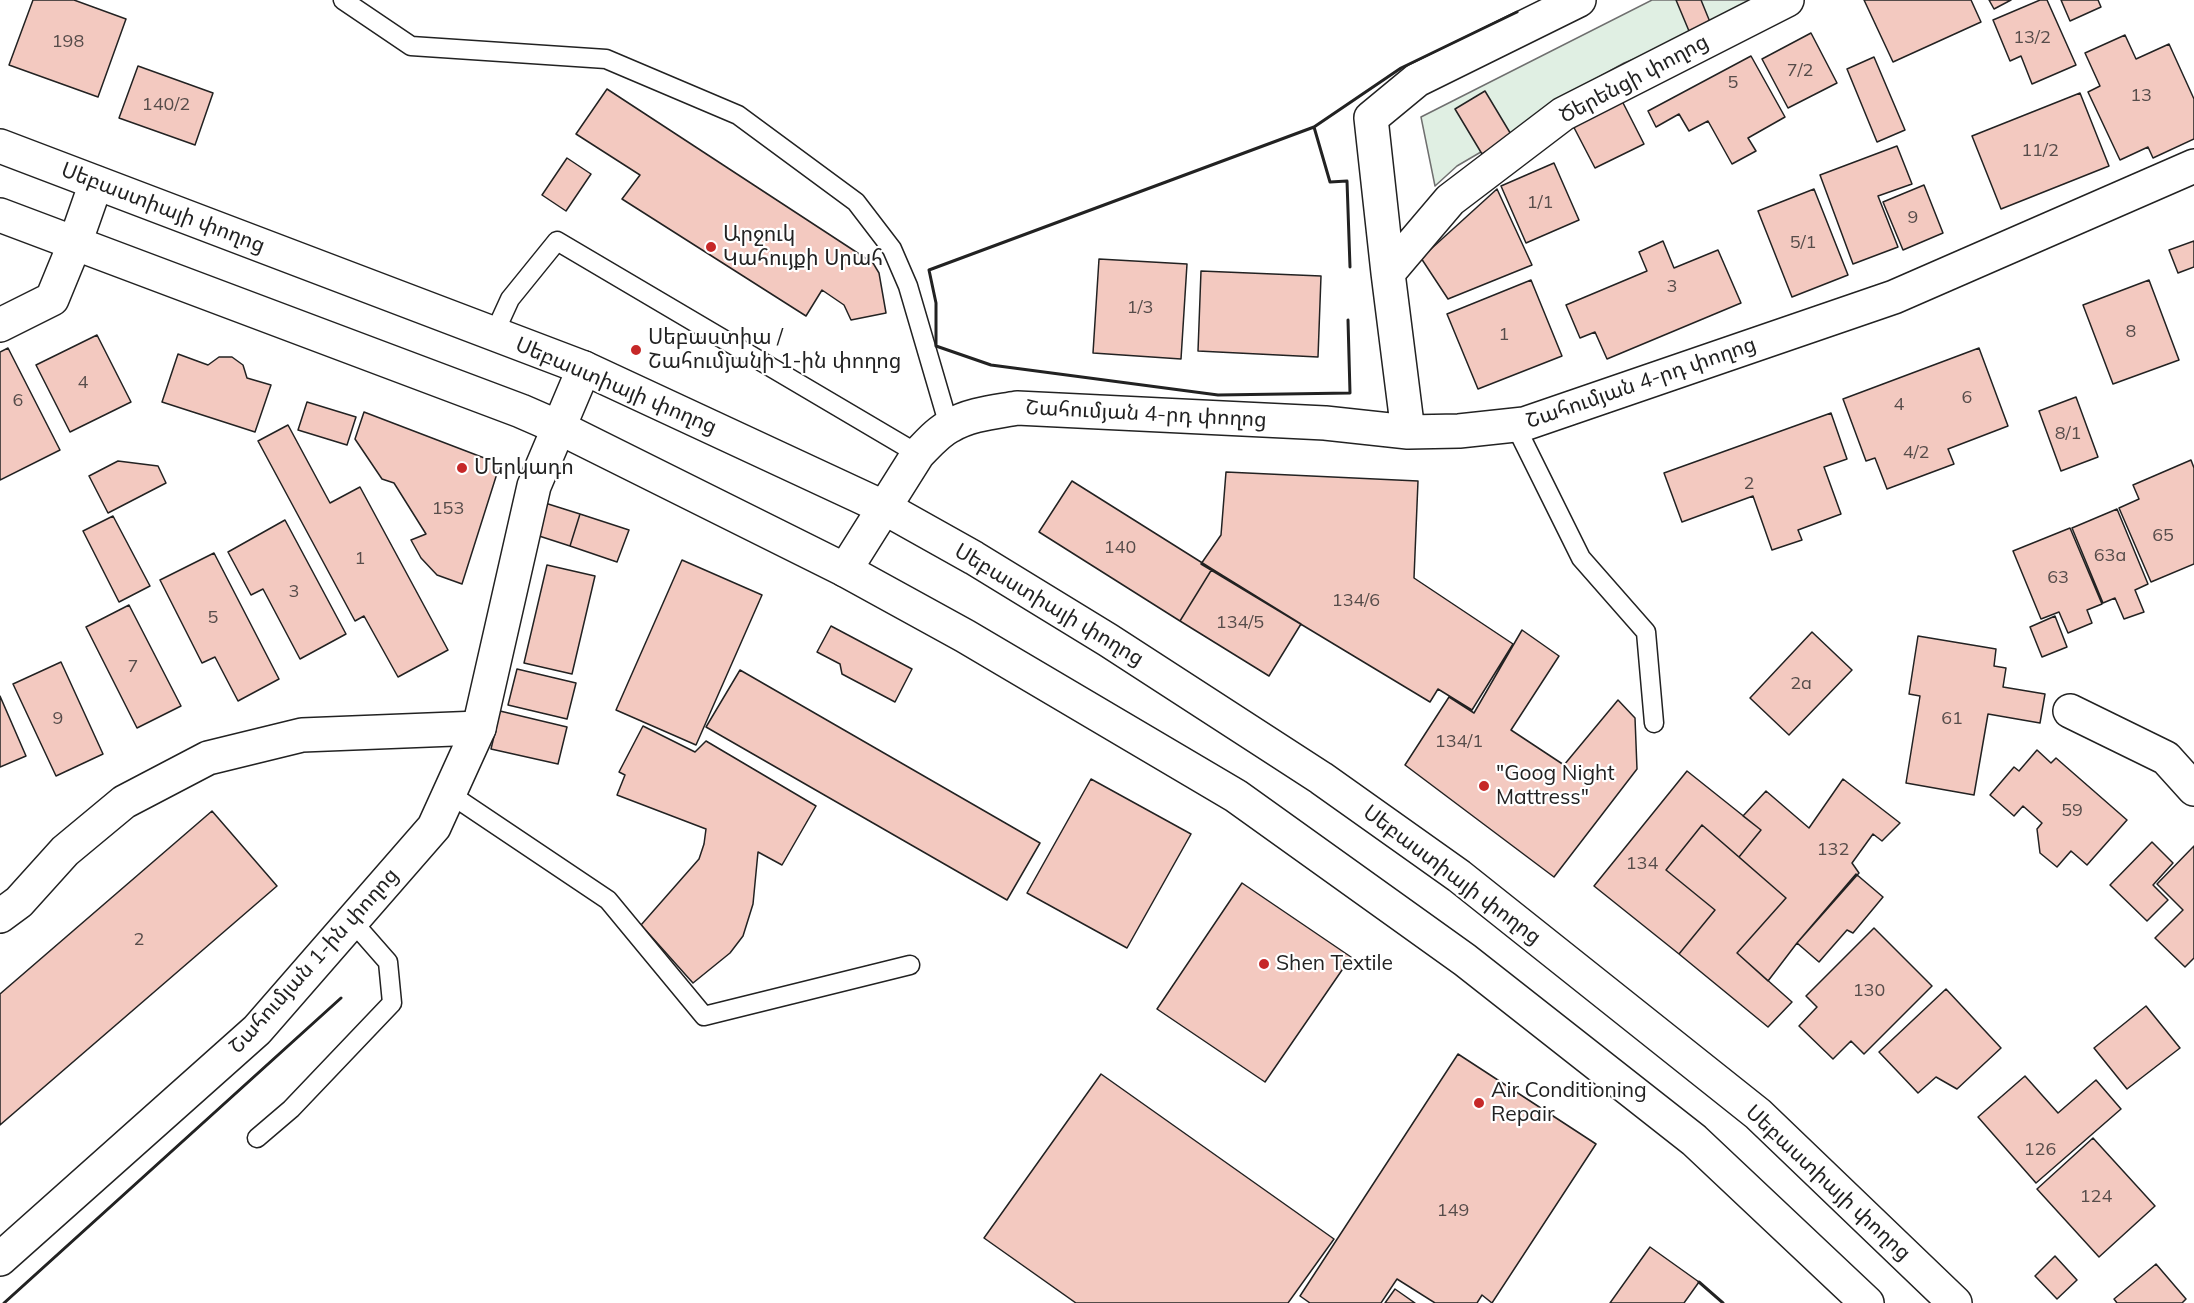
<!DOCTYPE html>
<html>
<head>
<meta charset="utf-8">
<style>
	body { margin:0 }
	canvas { display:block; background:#fff }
</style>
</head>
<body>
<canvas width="2194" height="1303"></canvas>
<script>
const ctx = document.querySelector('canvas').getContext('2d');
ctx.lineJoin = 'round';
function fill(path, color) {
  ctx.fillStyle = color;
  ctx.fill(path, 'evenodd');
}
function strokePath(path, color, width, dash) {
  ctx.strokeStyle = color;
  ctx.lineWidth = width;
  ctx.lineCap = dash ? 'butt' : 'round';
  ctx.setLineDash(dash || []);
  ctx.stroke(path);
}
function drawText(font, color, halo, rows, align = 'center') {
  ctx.font = font + ' Mulish,"Noto Sans Armenian",sans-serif';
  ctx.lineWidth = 4.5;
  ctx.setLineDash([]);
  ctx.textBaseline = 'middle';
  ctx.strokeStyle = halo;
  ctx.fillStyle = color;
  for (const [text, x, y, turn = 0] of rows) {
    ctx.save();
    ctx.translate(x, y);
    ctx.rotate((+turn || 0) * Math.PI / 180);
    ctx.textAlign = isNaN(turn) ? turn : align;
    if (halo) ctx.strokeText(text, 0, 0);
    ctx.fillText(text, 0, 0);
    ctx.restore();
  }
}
const green = new Path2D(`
	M1652,0H1769L1657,50L1624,63L1583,86L1527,125L1457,166L1435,186L1421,117Z`);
fill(green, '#e0efe3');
strokePath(green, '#6f6f6f', 1.5);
const building = new Path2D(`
	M33,0H74L126,19L98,97L9,65Z
	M1676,0H1701L1710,22L1689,31Z
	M1864,0H1971L1981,22L1893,62Z
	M1989,0H2011L1994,9Z
	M2040,0H2047L2076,65L2032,84L2021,56L2010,61L1993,20Z
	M2061,0H2098L2101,7L2070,21Z
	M1811,33L1837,83L1788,108L1762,59Z
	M2125,35L2136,59L2169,44L2194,99V139L2153,158L2148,147L2120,160L2088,92L2100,86L2085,53Z
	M1751,56L1785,117L1748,138L1756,151L1732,164L1708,121L1689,131L1679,114L1656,127L1648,111Z
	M1874,57L1905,130L1877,142L1847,69Z
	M138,66L213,93L195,145L119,118Z
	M607,89L873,263L879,273L886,313L851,320L844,305L822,290L806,316L622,199L640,175L576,134Z
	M1485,91L1512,136L1482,154L1455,109Z
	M1618,93L1644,144L1595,168L1569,118Z
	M2080,93L2109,166L2001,209L1972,136Z
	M1897,146L1912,184L1878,196L1898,247L1853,264L1820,175Z
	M567,158L591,174L566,211L542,195Z
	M1554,163L1579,220L1526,243L1501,186Z
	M1924,185L1943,233L1903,250L1883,202Z
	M1497,189L1532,265L1448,299L1421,258Z
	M1814,189L1848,275L1792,297L1758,211Z
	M1663,241L1674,268L1718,250L1741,303L1607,359L1595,332L1580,338L1566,305L1647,271L1639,252Z
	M2194,241V267L2178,273L2169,250Z
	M1099,259L1187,264L1181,359L1093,353Z
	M1201,271L1321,276L1318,357L1198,351Z
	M1531,280L1562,356L1478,389L1447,314Z
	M2149,280L2179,360L2113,384L2083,305Z
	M97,335L131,402L70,432L36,365Z
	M8,348L60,450L0,480V352Z
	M1979,348L2008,426L1948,449L1954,464L1887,489L1875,458L1866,461L1843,399Z
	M178,354L208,365L219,357H232L243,365L247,378L271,385L255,432L162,402Z
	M2076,397L2098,457L2061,471L2039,411Z
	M307,402L356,417L347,445L298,430Z
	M364,412L500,464L462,584L437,575L421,558L411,540L426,534L394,483L382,479L355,439Z
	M1831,413L1847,459L1824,467L1841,514L1798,530L1802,540L1772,550L1753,496L1682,522L1664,473Z
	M288,425L330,503L360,487L448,650L398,677L364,616L355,621L258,441Z
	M2191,460L2194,468V564L2151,582L2119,508L2139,499L2133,485Z
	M118,461L158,466L166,483L108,513L89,476Z
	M1226,472L1418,481L1414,578L1513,644L1472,710L1438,689L1430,702L1201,564L1221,535Z
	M1072,481L1212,569L1180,621L1039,532Z
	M545,503L580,514L570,546L536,535Z
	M2117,509L2148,584L2135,590L2144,612L2124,619L2115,598L2103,603L2072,528Z
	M580,514L629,530L617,562L570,546Z
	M113,516L150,586L119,602L83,531Z
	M285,520L346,634L300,659L263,589L251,595L228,552Z
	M2070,528L2102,604L2087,610L2092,623L2068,633L2059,612L2041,619L2013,551Z
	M214,553L279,679L238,701L215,657L202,663L160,580Z
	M682,560L762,595L696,745L616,710Z
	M547,565L595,576L572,674L524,663Z
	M1212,569L1301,624L1269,676L1180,621Z
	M129,605L181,706L137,728L86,627Z
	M2055,616L2067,647L2042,657L2030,627Z
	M831,626L912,669L895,702L842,674L840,664L817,652Z
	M1522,630L1559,656L1511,730L1564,765L1618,700L1635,718L1637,769L1554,877L1405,765L1449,697L1474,713Z
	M1812,632L1852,670L1789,735L1750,698Z
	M1918,636L1996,649L1994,666L2006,668L2003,687L2045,694L2040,723L1988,714L1974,795L1906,783L1920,696L1909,694Z
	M61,662L103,754L56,776L13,684Z
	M517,669L576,683L567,719L508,705Z
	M740,670L1040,843L1007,900L706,727Z
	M0,696L26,756L0,767Z
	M500,711L567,727L558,764L491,749Z
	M643,726L695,752L706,741L816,806L782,865L758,852L753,904L743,936L730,953L693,983L641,925L699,859L704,844L706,829L617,795L625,775L619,772Z
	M2037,750L2051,763L2056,758L2127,820L2087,865L2071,851L2057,867L2040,853L2037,829L2042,823L2023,806L2014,816L1990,795L2014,767L2019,771Z
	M1687,771L1761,830L1739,857L1702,825L1666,870L1715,910L1679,954L1594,886Z
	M1091,779L1191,834L1127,948L1027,893Z
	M1843,779L1900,823L1882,841L1873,834L1852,863L1859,873L1797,943L1768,981L1737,953L1786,898L1739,857L1761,830L1743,816L1766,791L1809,828Z
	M212,811L277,886L0,1125V994Z
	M1702,825L1786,898L1737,953L1792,1002L1768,1027L1679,954L1715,910L1666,870Z
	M2152,842L2173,863L2153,885L2168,900L2147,921L2110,885Z
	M2194,846V958L2185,967L2155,938L2183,910L2157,884Z
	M1856,874L1883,897L1853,933L1847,930L1819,962L1797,943Z
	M1242,883L1351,957L1265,1082L1157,1009Z
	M1874,928L1932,986L1864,1054L1851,1041L1833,1059L1799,1026L1817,1007L1806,996Z
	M1946,989L2001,1048L1957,1089L1936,1077L1918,1093L1879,1052Z
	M2146,1006L2180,1048L2127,1089L2094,1048Z
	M1458,1054L1596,1144L1492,1303L1482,1295L1477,1303H1435L1397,1279L1381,1303H1310L1300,1296Z
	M1101,1074L1334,1239L1288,1303H1076L984,1238Z
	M2025,1076L2058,1113L2096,1080L2121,1109L2036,1183L1978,1117Z
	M2093,1138L2155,1206L2099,1257L2037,1189Z
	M1650,1247L1699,1282L1684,1303H1610Z
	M2055,1256L2077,1280L2057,1299L2035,1276Z
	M2156,1264L2186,1299L2182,1303H2117L2114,1299Z
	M1395,1289L1415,1303H1385Z`);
fill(building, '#f3c9c0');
strokePath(building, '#222', 1.5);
const service = new Path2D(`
	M343,0L411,46L606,59L738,115L856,202L892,249L908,286L949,426
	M494,334L510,299L557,241L918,454
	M1515,425L1581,558L1646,632L1654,723
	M450,794L608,900L704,1016L910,965
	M257,1138L291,1109L392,1003L388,962L352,921`);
const minor = new Path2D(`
	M1388,273L1450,200L1563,114L1787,0
	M0,325L52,299L75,243L96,183
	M1408,432L1388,273L1371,118L1417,80L1579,0
	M845,570L918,454C928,444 938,432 950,426C970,414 995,412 1017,408L1325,423L1408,432L1459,431L1524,424L1894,297L2194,166
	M2070,711L2166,758L2194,789
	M0,916L19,902L65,851L124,802L208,758L302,735L479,728`);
const tertiary = new Path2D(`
	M0,1259L257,1030L434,827L479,728L534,486L584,368`);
const primary = new Path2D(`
	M0,146L584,368L883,507L974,558L1108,640L1321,778L1459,876L1758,1114L1955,1303
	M0,215L521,411L560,428L845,570L965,636L1236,796L1465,960L1694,1140L1867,1303`);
strokePath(service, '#222', 21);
strokePath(minor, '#222', 36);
strokePath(tertiary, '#222', 36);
strokePath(primary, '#222', 36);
strokePath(service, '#fff', 18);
strokePath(minor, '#fff', 33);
strokePath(tertiary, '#fff', 33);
strokePath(primary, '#fff', 33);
strokePath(new Path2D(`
	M1314,127L1401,68L1517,12
	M1348,320L1350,393L1218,395L991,365L936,346V303L929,270L1314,127L1330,182L1347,181L1350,267
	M1699,1282L1723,1303
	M4,1303L341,998`), '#222', 3);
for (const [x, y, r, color] of [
	[711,247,6,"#c62828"],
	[636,350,6,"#c62828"],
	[462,468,6,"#c62828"],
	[1484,786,6,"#c62828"],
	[1264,964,6,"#c62828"],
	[1479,1103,6,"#c62828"]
]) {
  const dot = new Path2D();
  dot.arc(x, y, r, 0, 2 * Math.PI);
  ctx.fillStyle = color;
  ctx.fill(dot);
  strokePath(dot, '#fff', 2);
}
drawText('18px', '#564c4a', null, [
	["13/2",2032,38],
	["198",68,42],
	["7/2",1800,71],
	["5",1733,83],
	["13",2141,96],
	["140/2",166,105],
	["11/2",2040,151],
	["1/1",1540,203],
	["9",1913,218],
	["5/1",1803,243],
	["3",1672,287],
	["1/3",1140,308],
	["8",2131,332],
	["1",1504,335],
	["4",83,383],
	["6",1967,398],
	["6",18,401],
	["4",1899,405],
	["8/1",2068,434],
	["4/2",1916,453],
	["2",1749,484],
	["153",448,509],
	["65",2163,536],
	["140",1120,548],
	["63a",2110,556],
	["1",360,559],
	["63",2058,578],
	["3",294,592],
	["134/6",1356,601],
	["5",213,618],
	["134/5",1240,623],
	["7",133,667],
	["2a",1801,684],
	["9",58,719],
	["61",1952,719],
	["134/1",1459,742],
	["59",2072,811],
	["132",1833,850],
	["134",1642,864],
	["2",139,940],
	["130",1869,991],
	["126",2040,1150],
	["124",2096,1197],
	["149",1453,1211]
]);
drawText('21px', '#222', '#fff', [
	["Ծերենցի փողոց",1634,79,-28],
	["Սեբաստիայի փողոց",163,208,21],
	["Շահումյան 4-րդ փողոց",1641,383,-19],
	["Սեբաստիայի փողոց",616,386,23],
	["Շահումյան 4-րդ փողոց",1146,414,3],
	["Սեբաստիայի փողոց",1049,605,31],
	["Սեբաստիայի փողոց",1452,875,37],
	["Շահումյան 1-ին փողոց",314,961,-48],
	["Սեբաստիայի փողոց",1828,1183,43]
]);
drawText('21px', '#222', '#fff', [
	["Արջուկ",723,235],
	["Կահույքի Սրահ",723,259],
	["Սեբաստիա /",648,338],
	["Շահումյանի 1-ին փողոց",648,362],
	["Մերկադո",474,468],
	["\"Goog Night",1496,774],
	["Mattress\"",1496,798],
	["Shen Textile",1276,964],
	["Air Conditioning",1491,1091],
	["Repair",1491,1115]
], 'left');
</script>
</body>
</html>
